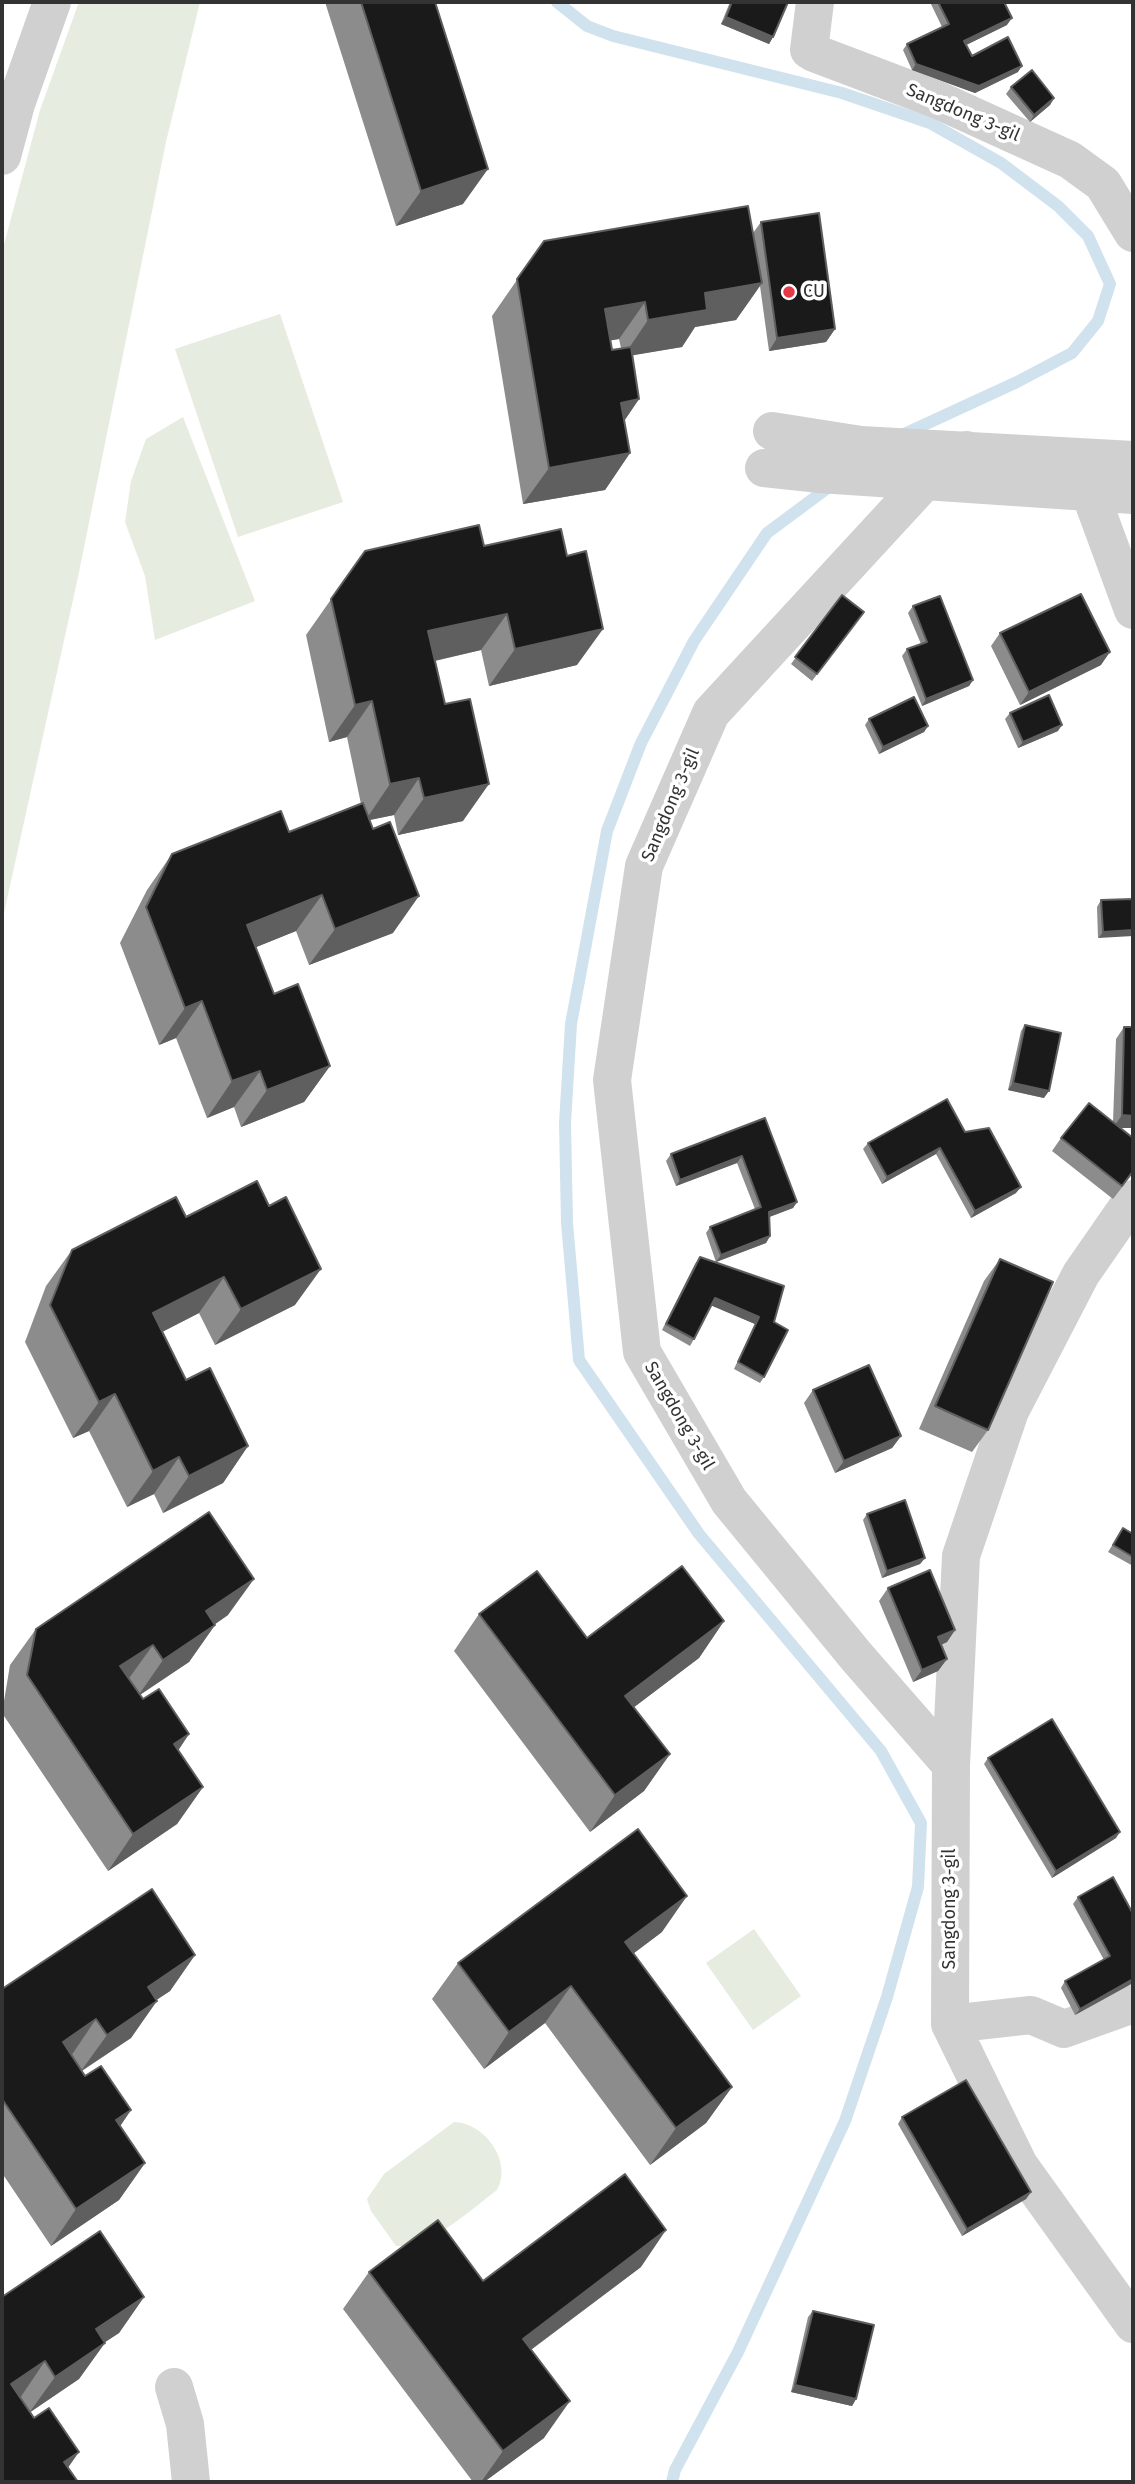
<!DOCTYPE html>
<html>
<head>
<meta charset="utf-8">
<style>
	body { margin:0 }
	#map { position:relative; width:1135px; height:2484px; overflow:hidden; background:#fff; font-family:"Fira Sans",sans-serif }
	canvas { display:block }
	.frame { position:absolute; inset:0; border:4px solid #333; pointer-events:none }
</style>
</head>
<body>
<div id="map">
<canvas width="1135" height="2484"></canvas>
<div class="frame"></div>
</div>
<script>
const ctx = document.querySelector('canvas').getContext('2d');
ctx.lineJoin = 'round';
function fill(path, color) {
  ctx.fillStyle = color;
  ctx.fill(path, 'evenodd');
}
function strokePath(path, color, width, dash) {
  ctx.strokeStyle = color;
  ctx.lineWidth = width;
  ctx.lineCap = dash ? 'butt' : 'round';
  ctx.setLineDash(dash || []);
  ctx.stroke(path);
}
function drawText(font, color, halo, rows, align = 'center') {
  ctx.font = font + ' "Fira Sans",sans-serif';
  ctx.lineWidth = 7;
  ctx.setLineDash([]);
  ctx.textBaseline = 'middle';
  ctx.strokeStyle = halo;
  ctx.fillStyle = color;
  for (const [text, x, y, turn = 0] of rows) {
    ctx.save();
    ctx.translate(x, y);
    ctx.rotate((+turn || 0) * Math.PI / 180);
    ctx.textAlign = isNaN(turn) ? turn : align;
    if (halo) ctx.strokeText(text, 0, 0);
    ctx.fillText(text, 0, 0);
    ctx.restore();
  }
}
fill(new Path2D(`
	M79,2H200L166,142L78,577L2,922V252L40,110Z
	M280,314L343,502L238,537L175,349Z
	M183,417L255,601L155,640L145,576L125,522L131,481L146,439Z
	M754,1929L801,1996L753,2030L706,1963Z
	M454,2122C485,2123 513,2162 497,2190C470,2210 431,2248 396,2246L371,2211L367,2199L384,2174Z`), '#e6ecdf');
strokePath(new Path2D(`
	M557,2L587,26L613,36L842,93L930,123L1001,163L1058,206L1088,236L1110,284L1098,321L1072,353L1017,382L902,435
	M672,2482L675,2470L738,2352L845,2121L887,1997L918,1887L921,1823L881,1751L699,1534L579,1360L567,1223L565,1123L571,1024L607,831L641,743L694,641L767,533L833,484`), '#cfe2ee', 12);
strokePath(new Path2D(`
	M815,2L809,50L814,53L938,100L1070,160L1103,184L1133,233
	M2,156L16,104L52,2
	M772,431L861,445L1133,460
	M967,450L925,481L711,713L644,866L612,1080L642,1352L729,1501L856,1656L951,1765L950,2024L1019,2165L1133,2324
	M764,468L820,474L1133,495
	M1087,470L1090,493L1133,610
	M951,1765L961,1556L1010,1411L1081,1274L1133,1199
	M950,2024L1031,2015L1064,2029L1133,2004
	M174,2387L185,2424L191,2482`), '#d0d0d0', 38);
fill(new Path2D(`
	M325,2H435L463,204L396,226Z
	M730,2H788L773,37L769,44L721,24Z
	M930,2H1004L1007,25L966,45L972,56L1018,72L975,93L912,70L903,50L907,44L942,27Z
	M1011,87L1054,98L1050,105L1030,122L1006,94Z
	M761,222L835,329L826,342L769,351L760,286L736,320L695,327L682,347L632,355L639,399L624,421L630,453L605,490L523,504L492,316L544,241L753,233ZM619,339L621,348L612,350L610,340Z
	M484,546L577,665L489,686L481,650L435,661L463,821L398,835L394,815L369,820L393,933L309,965L296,931L256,947L274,994L330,1066L304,1102L241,1127L234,1107L207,1118L176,1038L159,1045L120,943L147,890L172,854L289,832L361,804L347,737L329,742L306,635L365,551Z
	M842,595L864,612L812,681L791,664Z
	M913,606L973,680L969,686L922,706L902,656L907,649L921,644L908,613Z
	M1000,633L1101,665L1020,705L991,646Z
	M1010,713L1058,731L1018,748L1005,719Z
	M869,719L928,726L924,732L879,754L865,725Z
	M1133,899L1098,938L1097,907L1101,900Z
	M1025,1025L1044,1098L1008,1090L1021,1031Z
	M1124,1027H1133V1128H1121L1133,1173L1113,1199L1052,1151L1061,1138L1113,1122L1116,1039Z
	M765,1118L797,1202L793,1208L769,1217L770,1236L766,1243L716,1262L706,1233L710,1227L755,1209L737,1163L676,1186L666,1161L671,1154Z
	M965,1132L1016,1193L971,1218L936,1154L882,1184L863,1149L868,1143Z
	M186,1217L295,1305L215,1345L199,1313L162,1332L186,1380L248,1446L223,1483L163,1513L154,1494L127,1507L89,1431L73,1438L25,1342L46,1286L72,1250Z
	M700,1257L774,1322L764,1377L760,1383L734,1369L755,1324L711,1305L694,1339L690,1346L662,1330L695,1264Z
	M1000,1259L988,1430L972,1452L919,1429L984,1281Z
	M813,1390L901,1436L892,1448L835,1473L804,1403Z
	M867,1514L925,1558L920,1564L882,1578L863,1520Z
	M1123,1528L1133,1534V1566L1108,1552Z
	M888,1588L955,1630L947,1642L941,1645L947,1659L938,1671L913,1682L879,1601Z
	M479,1614L587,1638L724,1621L699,1658L634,1707L670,1754L644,1791L590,1832L454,1651Z
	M228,1615L214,1625H215L189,1662L140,1695L143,1699L189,1734L178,1751L203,1787L177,1824L108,1871L2,1713L10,1665L36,1629Z
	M988,1758L1116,1838L1052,1878L984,1764Z
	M1078,1897L1133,1983L1075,2015L1061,1988L1065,1981L1104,1960L1073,1904Z
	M662,1932L633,1954L732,2087L706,2123L650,2165L545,2023L484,2069L432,1999L458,1963Z
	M195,1955L170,1991L156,2000L131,2038L82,2071L85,2076L131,2110L120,2126L145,2163L119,2200L51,2246L2,2173V1989Z
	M902,2117L1031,2192L1026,2199L962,2236L898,2124Z
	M641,2267L531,2350L544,2438L484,2482H473L343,2309L369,2272L483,2281Z
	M2,2297H144L119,2333L105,2342L79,2379L30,2412L2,2482Z
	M813,2311L856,2399L852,2406L791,2392L808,2317Z`), '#8c8c8c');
fill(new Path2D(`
	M726,17L773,37L769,44L721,24Z
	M1012,18L1007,25L960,48L964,41Z
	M916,64L1022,66L1018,72L975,93L912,70Z
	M1054,98L1050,105L1030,122L1034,115Z
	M488,169L463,204L396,226L421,191Z
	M762,283L736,320L695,327L682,347L623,357L648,320L705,293Z
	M645,302L619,339L579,346L605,309Z
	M835,329L826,342L769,351L777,338Z
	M639,399L614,436L621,403Z
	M630,453L605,490L523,504L549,468Z
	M507,614L481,650L403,668L428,631Z
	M603,629L577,665L489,686L515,649Z
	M1110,652L1101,665L1020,705L1029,692Z
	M973,680L969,686L922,706L926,699Z
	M372,701L347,737L329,742L355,705Z
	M1062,725L1058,731L1018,748L1023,742Z
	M928,726L924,732L879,754L883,747Z
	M419,778L394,815L365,821L390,784Z
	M489,784L463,821L398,835L424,798Z
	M322,895L296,931L222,961L247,925Z
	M419,896L393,933L309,965L335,929Z
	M1133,930V936L1098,938L1103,932Z
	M202,1001L176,1038L159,1045L185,1008Z
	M330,1066L304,1102L241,1127L267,1090Z
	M260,1071L234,1107L207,1118L232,1081Z
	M1013,1083L1049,1091L1044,1098L1008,1090Z
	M1122,1115L1133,1116V1128H1113Z
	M940,1148L936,1154L882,1184L887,1177Z
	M742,1156L737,1163L676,1186L680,1180Z
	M1021,1187L1016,1193L971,1218L975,1211Z
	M797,1202L793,1208L764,1219L769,1212Z
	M770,1236L766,1243L716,1262L721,1255Z
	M321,1269L295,1305L215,1345L241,1309Z
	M224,1277L199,1313L127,1350L153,1313Z
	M715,1298L759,1317L755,1324L710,1305Z
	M115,1394L89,1431L73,1438L99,1402Z
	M901,1436L892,1448L835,1473L844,1461Z
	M248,1446L223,1483L163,1513L189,1476Z
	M179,1457L154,1494L127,1507L153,1471Z
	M925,1558L920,1564L882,1578L887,1571Z
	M254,1579L228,1615L180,1648L206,1611Z
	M724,1621L699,1658L600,1733L625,1696Z
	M215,1625L189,1662L138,1696L163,1660Z
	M955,1630L947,1642L929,1650L938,1637Z
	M153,1645L127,1681L120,1666Z
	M947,1659L938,1671L913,1682L922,1670Z
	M189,1734L164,1771L174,1744Z
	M670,1754L644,1791L590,1832L615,1795Z
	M203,1787L177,1824L108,1871L133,1834Z
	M1120,1832L1116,1838L1052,1878L1056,1871Z
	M687,1896L662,1932L599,1979L625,1942Z
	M195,1955L170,1991L122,2023L148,1987Z
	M1133,1979V1983L1075,2015L1080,2009Z
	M571,1986L545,2023L484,2069L509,2032Z
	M157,2001L131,2038L81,2071L107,2035Z
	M96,2019L71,2056L63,2042Z
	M732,2087L706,2123L650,2165L676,2128Z
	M131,2110L106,2147L116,2120Z
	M145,2163L119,2200L51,2246L76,2209Z
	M1031,2192L1026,2199L962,2236L967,2229Z
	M666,2230L641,2267L497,2375L523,2339Z
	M144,2297L119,2333L70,2365L96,2329Z
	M105,2343L79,2379L29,2413L55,2377Z
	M45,2361L20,2398L11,2384Z
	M795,2385L856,2399L852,2406L791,2392Z
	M570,2401L544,2438L484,2482H481L503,2451Z
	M79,2452L58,2482L64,2462Z`), '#5f5f5f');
const building = new Path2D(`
	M361,2H435L488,169L421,191Z
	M732,2H788L773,37L726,17Z
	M938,2H1004L1012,18L964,41L972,56L1008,37L1022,66L979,86L916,64L907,44L949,24Z
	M1032,70L1054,98L1034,115L1011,87Z
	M748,206L762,283L705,293L707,310L648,320L645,302L605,309L612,350L631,347L639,399L621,403L630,453L549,468L517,279L544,241Z
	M819,213L835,329L777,338L761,222Z
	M479,525L484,546L561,529L567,556L586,551L603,629L515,649L507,614L428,631L445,704L470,699L489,784L424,798L419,778L390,784L372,701L355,705L331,599L365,551Z
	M1081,594L1110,652L1029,692L1000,633Z
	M842,595L864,612L817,674L795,657Z
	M940,596L973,680L926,699L907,649L927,642L913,606Z
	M1049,695L1062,725L1023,742L1010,713Z
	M914,697L928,726L883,747L869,719Z
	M363,803L373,829L390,822L419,896L335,929L322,895L247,925L274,994L298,984L330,1066L267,1090L260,1071L232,1081L202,1001L185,1008L146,907L172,854L281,811L289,832Z
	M1133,899V930L1103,932L1101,900Z
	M1025,1025L1061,1033L1049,1091L1013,1083Z
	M1124,1027H1133V1116L1122,1115Z
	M947,1099L965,1132L989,1128L1021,1187L975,1211L940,1148L887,1177L868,1143Z
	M1089,1103L1133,1138V1171L1122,1186L1061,1138Z
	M765,1118L797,1202L769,1212L770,1236L721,1255L710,1227L761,1207L742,1156L680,1180L671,1154Z
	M257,1181L269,1206L286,1197L321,1269L241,1309L224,1277L153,1313L186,1380L210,1368L248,1446L189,1476L179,1457L153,1471L115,1394L99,1402L50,1305L72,1250L176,1197L186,1217Z
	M700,1257L784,1286L774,1322L788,1330L764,1377L738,1362L759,1317L715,1298L694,1339L666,1324Z
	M1000,1259L1053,1282L988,1430L935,1406Z
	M869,1365L901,1436L844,1461L813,1390Z
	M905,1500L925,1558L887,1571L867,1514Z
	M209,1512L254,1579L206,1611L215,1625L163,1660L153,1645L120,1666L143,1699L159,1689L189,1734L174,1744L203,1787L133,1834L27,1675L36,1629Z
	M1123,1528L1133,1534V1557L1113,1545Z
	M682,1566L724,1621L625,1696L670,1754L615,1795L479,1614L537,1571L587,1638Z
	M930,1570L955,1630L938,1637L947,1659L922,1670L888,1588Z
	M1052,1719L1120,1832L1056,1871L988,1758Z
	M638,1829L687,1896L625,1942L732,2087L676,2128L571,1986L509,2032L458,1963Z
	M1113,1877L1133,1914V1979L1080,2009L1065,1981L1110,1956L1078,1897Z
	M152,1889L195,1955L148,1987L157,2001L107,2035L96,2019L63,2042L85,2076L101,2066L131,2110L116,2120L145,2163L76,2209L2,2099V1989Z
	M966,2080L1031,2192L967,2229L902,2117Z
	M625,2174L666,2230L523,2339L570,2401L503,2451L369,2272L438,2220L483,2281Z
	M100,2231L144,2297L96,2329L105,2343L55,2377L45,2361L11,2384L34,2418L49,2408L79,2452L64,2462L78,2482H2V2297Z
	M813,2311L874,2325L856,2399L795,2385Z`);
fill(building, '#1a1a1a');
strokePath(building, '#5f5f5f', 2);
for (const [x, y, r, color] of [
	[789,292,7,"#e63946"]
]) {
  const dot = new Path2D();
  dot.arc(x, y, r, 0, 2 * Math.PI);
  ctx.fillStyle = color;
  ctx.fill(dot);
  strokePath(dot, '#fff', 2.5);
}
drawText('18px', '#333', '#fff', [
	["Sangdong 3-gil",963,113,23],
	["Sangdong 3-gil",671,805,-67],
	["Sangdong 3-gil",679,1416,60],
	["Sangdong 3-gil",950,1909,-90]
]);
drawText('18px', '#333', '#fff', [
	["CU",803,292]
], 'left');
</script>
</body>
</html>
